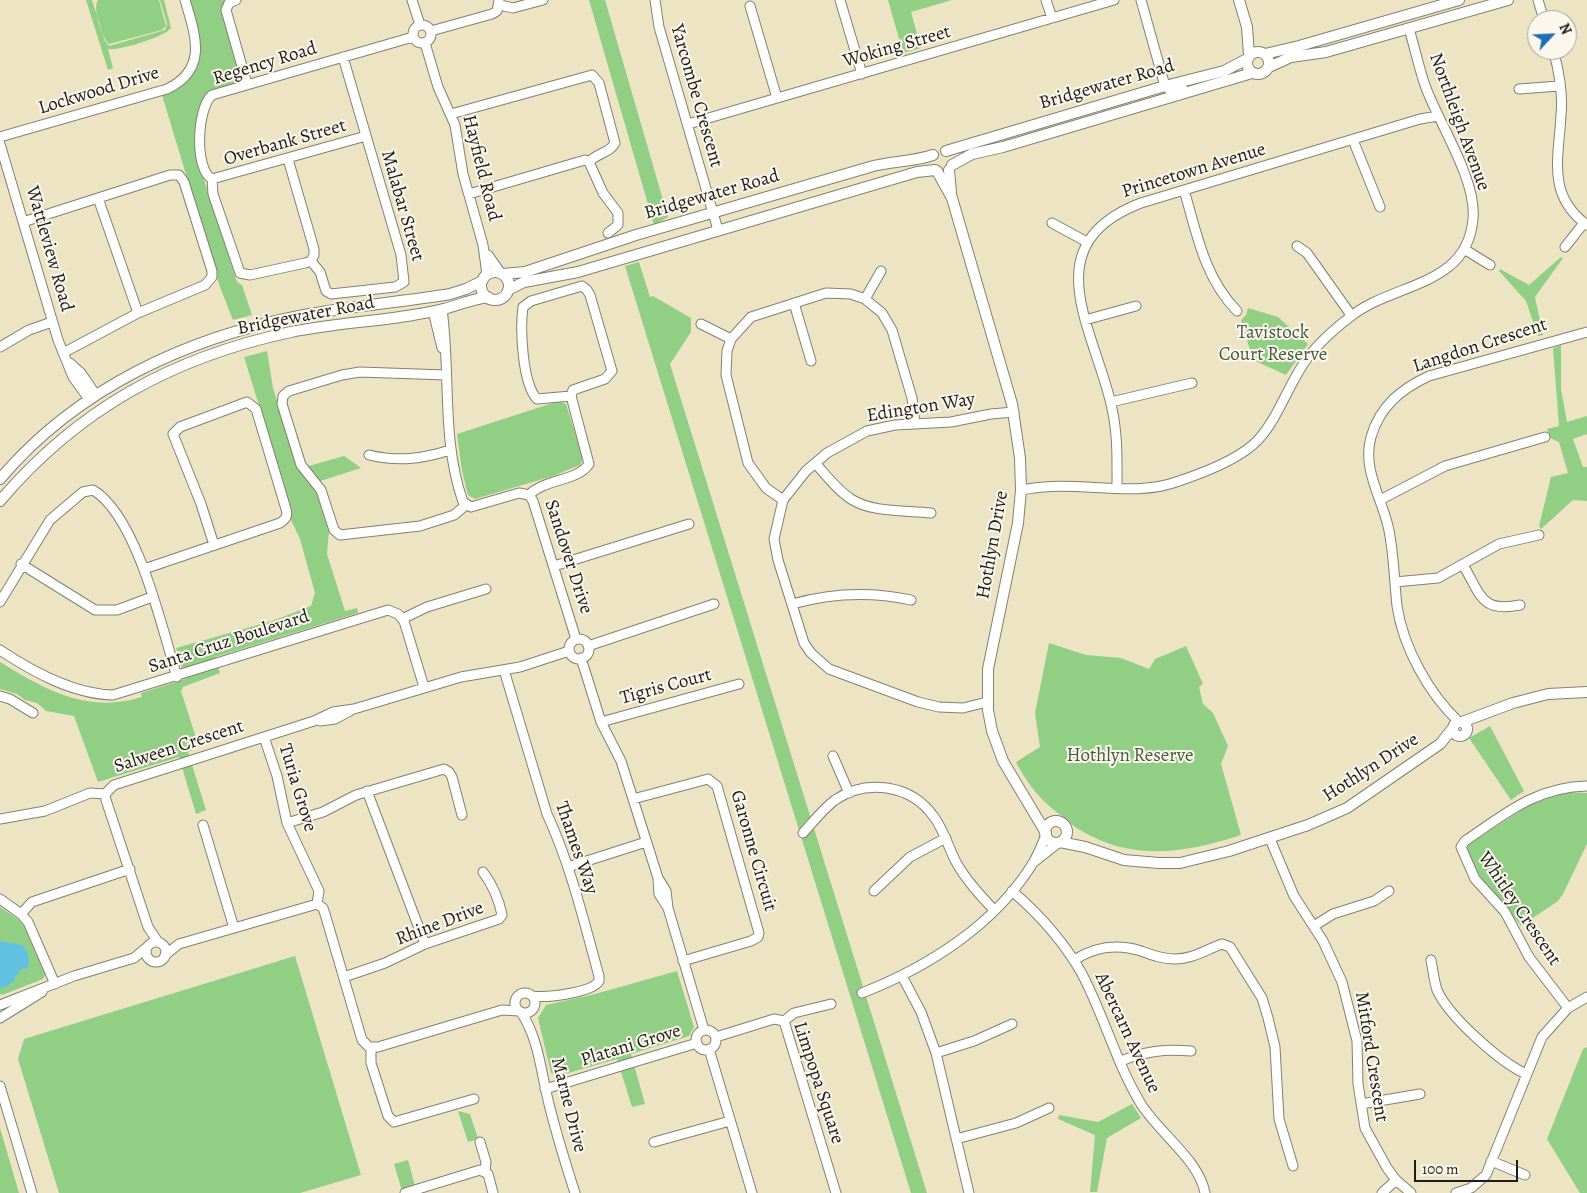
<!DOCTYPE html>
<html>
<head>
<meta charset="utf-8">
<style>
	body { margin:0 }
	#map { position:relative; width:1587px; height:1193px; overflow:hidden; background:#ede4c4; font-family:Alegreya,serif }
	canvas { display:block }
	.north { position:absolute; left:1527px; top:10px; width:50px; height:50px; box-sizing:border-box; background:#fbf7ec; border:1px solid #a29f99; border-radius:50%; rotate:65deg; font-size:14px; font-weight:700; line-height:20px; text-align:center; color:#1c1c1c }
	.north::after { content:''; display:block; margin:auto; width:18px; height:22px; background:#1f6fb2; clip-path:polygon(50% 0,100% 100%,50% 72%,0 100%) }
	.scale { position:absolute; left:1414px; top:1160px; width:104px; height:22px; box-sizing:border-box; border:2px solid #1c1c1c; border-top:0; padding-left:6px; font-size:15px; line-height:18px; white-space:nowrap; color:#1c1c1c; -webkit-text-stroke:4px #fbf7ec; paint-order:stroke }
</style>
</head>
<body>
<div id="map">
<canvas width="1587" height="1193"></canvas>
<div class="north">N</div>
<div class="scale">100 m</div>
</div>
<script>
const ctx = document.querySelector('canvas').getContext('2d');
ctx.lineJoin = 'round';
function fill(path, color) {
  ctx.fillStyle = color;
  ctx.fill(path, 'evenodd');
}
function strokePath(path, color, width, dash) {
  ctx.strokeStyle = color;
  ctx.lineWidth = width;
  ctx.lineCap = dash ? 'butt' : 'round';
  ctx.setLineDash(dash || []);
  ctx.stroke(path);
}
function drawText(font, color, halo, rows, align = 'center') {
  ctx.font = font + ' Alegreya,serif';
  ctx.lineWidth = 4;
  ctx.setLineDash([]);
  ctx.textBaseline = 'middle';
  ctx.strokeStyle = halo;
  ctx.fillStyle = color;
  for (const [text, x, y, turn = 0] of rows) {
    ctx.save();
    ctx.translate(x, y);
    ctx.rotate((+turn || 0) * Math.PI / 180);
    ctx.textAlign = isNaN(turn) ? turn : align;
    if (halo) ctx.strokeText(text, 0, 0);
    ctx.fillText(text, 0, 0);
    ctx.restore();
  }
}
fill(new Path2D(`
	M86,0H92L105,41L109,46L165,30L167,24L160,0H164L171,28C165,37 118,51 108,49L113,68L108,70Z
	M98,0H159L166,26L162,30L109,44C102,37 92,8 98,0Z
	M189,0H228L241,78L237,83L207,94L196,134L197,158L237,282L242,285L252,315L233,320L220,287L162,95C211,78 200,39 189,0Z
	M589,0H605L668,217L654,225Z
	M888,0H952L911,12L921,48L903,53Z
	M1561,257L1563,258L1535,297L1543,335L1538,336L1526,301L1499,271L1500,269L1529,285Z
	M639,262L650,297L653,296L691,318V332L670,364L927,1193H911L625,266Z
	M1248,308L1278,317L1308,344L1286,375L1253,360L1241,320L1246,315Z
	M1561,345V389L1567,422L1587,416V434L1573,439L1583,467H1587V501L1573,500L1541,529L1539,526L1551,477L1568,473L1559,442L1550,438L1547,429L1559,426L1553,348Z
	M267,351L273,388L298,469L344,456L361,468L311,484L319,496L329,530L327,554L345,611L357,608L358,613L215,657L220,673L183,687L181,691L199,747L188,752L206,810L196,814L179,757L98,782L74,716L46,711L37,703L25,700L17,694L0,689V662C46,690 87,714 142,697L141,693L185,679L176,648L272,621L311,606L315,593L300,539L291,520L292,512L244,357Z
	M559,401L566,404L583,459L580,465L553,476L475,499L468,495L462,471L457,434Z
	M1049,643L1086,655L1121,658L1149,669L1155,659L1186,646L1203,684L1199,687L1203,704L1213,713L1228,746L1221,764L1241,835C1185,853 1133,862 1080,830C1074,827 1070,822 1065,818C1043,804 1028,785 1016,762L1040,747L1035,713Z
	M1490,726L1524,791L1511,800L1469,738Z
	M1566,792L1587,793V844L1563,894L1558,901L1521,926C1500,899 1476,880 1466,846L1530,805Z
	M0,907L19,920L24,926L45,975L43,979L2,995L0,994Z
	M295,956L361,1175L300,1193H59L18,1059L24,1039Z
	M677,971L694,1027L689,1036L631,1054L645,1104L632,1107L617,1059L558,1076L551,1073L538,1018L546,1005L595,994Z
	M1587,1047V1193H1580L1547,1139L1583,1049Z
	M1132,1104L1141,1118L1107,1138L1097,1192H1090L1095,1135L1058,1119L1059,1115L1098,1122Z
	M458,1111L470,1114L478,1139L468,1142Z
	M0,1128L19,1193H0Z
	M408,1160L415,1186L402,1191L394,1164Z`), '#91cf84');
fill(new Path2D(`
	M0,941L22,945C29,952 30,959 28,969L23,968L15,977L14,982L0,989Z`), '#62c0e0');
const minor = new Path2D(`
	M236,0L229,3L226,10L247,84
	M412,0L420,25
	M655,0L659,27L718,230
	M840,0L862,74
	M1046,0L1052,18
	M1141,0L1165,86L1171,91L1183,89
	M1538,0L1544,20
	M500,5L513,8L543,0
	M750,6L777,98
	M413 34a9 9 0 1 1 18 0a9 9 0 1 1-18 0Z
	M431,31L492,14L497,11L499,0
	M425,43L438,87L455,125L463,174L483,245L487,275
	M1553,50C1559,69 1563,95 1561,115C1559,157 1546,195 1587,225
	M1519,89L1559,86
	M451,114L592,75L599,83L615,143C610,153 597,153 589,162
	M688,124L1114,0
	M0,137L167,89C209,69 195,34 185,0
	M1353,140L1380,207
	M0,144L58,340L73,377L89,399
	M212,179C194,169 197,108 212,95L413,37
	M212,179L213,194L240,273L250,275L305,263L311,261L314,255V249L288,159
	M212,179L366,136
	M1184,190C1197,234 1204,277 1237,311
	M469,194L585,160L589,162L603,193L618,213V225L608,233
	M98,198L138,313
	M23,222L170,175H179L184,182L212,271V277L205,285L138,313L63,353
	M1052,223L1087,242
	M1297,246L1307,253L1351,315
	M1565,247L1584,223
	M1464,249L1490,265
	M488,255L500,272
	M311,261L320,272L326,291L331,294L395,287L404,282L401,255L343,57
	M582,286L587,290L590,295L612,371L605,379L573,390L571,396L537,399C522,383 520,328 523,307L531,301Z
	M865,299L881,271
	M794,303L811,361
	M442,309C451,374 441,439 463,502L471,507L519,493L529,495L533,501L576,639
	M433,311L442,348
	M1085,320L1136,306
	M701,324L731,339
	M0,347L29,330L52,322
	M70,363L81,373L96,395
	M446,375L360,372L342,375L289,391L283,396L282,404L301,465L321,490L334,530L340,535L420,526L454,515L466,505
	M1111,402L1192,383
	M369,455C398,462 422,459 450,450
	M815,463C826,475 837,490 851,499C872,513 906,510 931,513
	M1117,488C1117,459 1118,433 1111,404C1093,327 1034,244 1141,203L1420,119L1438,116
	M1021,490C1029,489 1037,487 1044,487C1088,483 1137,497 1179,481C1203,473 1241,458 1258,440C1278,418 1287,388 1304,363C1316,345 1333,330 1350,317C1393,282 1467,288 1473,219C1477,181 1440,125 1426,88C1419,69 1415,48 1409,29
	M529,495C544,479 578,481 589,464L571,396
	M783,500L766,488L748,463L726,375L727,351L731,339L751,317L826,293L851,294L865,299L882,313L892,330L912,398L915,424
	M1380,500L1445,466L1545,437
	M21,564L95,610H117L152,597
	M1463,565C1481,594 1480,613 1520,605
	M554,566L689,524
	M144,569L280,523C286,519 288,516 286,509L256,409L247,402L180,427L173,434L201,504L214,545
	M1395,582L1438,578L1499,544L1539,535
	M0,602L50,520L83,492L93,490C137,516 162,628 177,677
	M792,604C831,593 870,591 911,600
	M402,619L427,607L486,589
	M569 649a10 10 0 1 1 20 0a10 10 0 1 1-20 0Z
	M588,646L714,604
	M0,650C33,672 73,694 113,695L388,610L398,614L404,621L424,687
	M581,658L601,722L621,761L658,878L666,891L668,908
	M504,670L547,814C571,866 584,922 599,976V981C592,993 546,998 532,996
	M0,696L10,699L33,713
	M987,702L963,708L939,707L918,702L829,669L811,653L804,643L778,560L774,539L783,500L806,471L827,453L867,431L895,425L951,422L991,414L1014,412
	M320,721L335,719L350,711
	M601,722L739,684
	M1459,722C1429,694 1403,647 1397,606C1394,579 1394,552 1388,526C1381,497 1362,468 1371,437C1380,406 1401,389 1429,376L1587,332
	M264,737L277,776L287,823L319,891L317,904
	M833,756L849,793
	M367,791L425,944
	M633,799L708,779L717,786L759,933L758,937L751,941L683,961
	M0,819L45,811L90,793L105,794
	M287,823L323,812L356,795L444,769L449,772L452,777L462,815
	M203,825L234,928
	M803,833C813,822 823,809 835,800C867,778 912,785 934,817C944,830 948,847 956,862C966,880 980,895 994,910
	M1270,839L1294,896L1323,941L1342,982L1357,1041L1358,1084L1365,1128L1387,1168L1396,1180L1411,1193
	M1034,862L1058,843
	M568,867L646,842
	M658,879L659,894L668,908L704,1030
	M874,891L910,857L946,838
	M1012,891C1039,914 1063,941 1081,972C1104,1015 1116,1063 1141,1104C1160,1134 1199,1160 1205,1193
	M0,899L21,914L28,922L55,984
	M21,914L32,902L130,869
	M1314,926L1333,914L1374,901L1389,891
	M158,942L148,927L106,800L105,794L114,785L314,721L333,712L354,709L461,677L520,667L569,651
	M146 952a10 10 0 1 1 20 0a10 10 0 1 1-20 0Z
	M165,955L179,944L317,904L323,908L325,914L362,1040L369,1047H378L502,1010L519,1011
	M1074,960C1095,947 1116,943 1141,951C1152,955 1162,959 1175,959C1193,959 1205,950 1222,944L1230,947L1262,998L1268,1018L1275,1047L1279,1119L1293,1166
	M1431,960C1433,970 1434,981 1437,990C1449,1017 1500,1062 1526,1074
	M902,976L921,1012L936,1053L969,1193
	M344,977L385,963L425,944L499,919L502,915C499,900 492,884 483,872
	M862,993C928,967 995,925 1033,863C1038,855 1042,844 1046,835
	M515 1003a10 10 0 1 1 20 0a10 10 0 1 1-20 0Z
	M0,1005L74,976L134,958L146,948
	M1568,1008L1529,957L1505,912L1475,879L1461,847L1465,841C1505,814 1536,787 1587,786
	M521,1012C540,1041 541,1075 550,1108C557,1136 566,1165 575,1193
	M0,1018L42,992
	M784,1021L794,1013L831,1004
	M696 1040a10 10 0 1 1 20 0a10 10 0 1 1-20 0Z
	M716,1037L774,1019L784,1021L836,1193
	M371,1048V1063L388,1116L394,1122L474,1099
	M709,1049L752,1193
	M936,1053L974,1041L1012,1024
	M1121,1061C1145,1051 1165,1049 1191,1051
	M0,1086L32,1193
	M545,1089L697,1043
	M1361,1104L1420,1094
	M956,1139L1016,1123L1049,1108
	M480,1142L486,1162L485,1171
	M654,1142L730,1121
	M1491,1161L1525,1175
	M405,1193L480,1170L488,1174L493,1193
	M1382,1193L1396,1180
	M1456,1193L1471,1188L1486,1175L1542,1037L1568,1008L1587,997`);
const tertiary = new Path2D(`
	M1239,0L1247,27L1249,55
	M1247 63a11 11 0 1 1 22 0a11 11 0 1 1-22 0Z
	M1265,54L1299,46L1459,0
	M1269,67L1291,57L1326,52L1508,0
	M946,151L1165,86L1224,71L1247,59
	M952,165L972,154L1003,147L1252,73
	M949,170L951,193
	M937,171L952,198L1012,404L1020,458L1021,490L1018,523L988,669V710L992,731L1003,761L1046,833
	M481 286a14 14 0 1 1 28 0a14 14 0 1 1-28 0Z
	M503,274L525,272L636,235L870,167C891,161 912,162 933,155
	M508,290L524,282L578,272L917,172L935,170
	M0,479C77,388 188,337 304,315C352,306 401,302 450,294L466,289L482,281
	M0,501C78,409 173,357 291,332C329,324 368,322 407,316C419,314 432,312 444,309C459,305 472,299 488,297
	M1462,722L1513,703L1548,694L1587,692
	M1453 729a7 7 0 1 1 14 0a7 7 0 1 1-14 0Z
	M1045 832a11 11 0 1 1 22 0a11 11 0 1 1-22 0Z
	M1060,842L1085,847L1124,860L1159,863H1180L1229,851L1308,825L1347,808L1440,744L1453,728`);
strokePath(minor, '#848070', 11);
strokePath(tertiary, '#848070', 12);
strokePath(minor, '#fff', 9);
strokePath(tertiary, '#fff', 10);
drawText('19px', '#1c1c1c', '#fbf7ec', [
	["Woking Street",897,47,-16],
	["Regency Road",265,64,-17],
	["Bridgewater Road",1107,85,-16],
	["Lockwood Drive",99,91,-17],
	["Yarcombe Crescent",696,96,74],
	["Northleigh Avenue",1459,122,70],
	["Overbank Street",285,143,-16],
	["Hayfield Road",481,168,76],
	["Princetown Avenue",1194,171,-17],
	["Bridgewater Road",712,195,-16],
	["Malabar Street",402,206,74],
	["Wattleview Road",49,249,74],
	["Bridgewater Road",306,316,-11],
	["Langdon Crescent",1480,346,-18],
	["Edington Way",921,408,-9],
	["Hothlyn Drive",993,545,-80],
	["Sandover Drive",568,557,72],
	["Santa Cruz Boulevard",229,642,-18],
	["Tigris Court",666,687,-15],
	["Salween Crescent",179,747,-18],
	["Hothlyn Drive",1371,768,-33],
	["Turia Grove",297,788,73],
	["Thames Way",576,848,71],
	["Garonne Circuit",753,851,74],
	["Whitley Crescent",1519,909,56],
	["Rhine Drive",440,924,-21],
	["Abercarn Avenue",1127,1033,65],
	["Platani Grove",631,1046,-17],
	["Mitford Crescent",1371,1057,81],
	["Limpopa Square",818,1083,72],
	["Marne Drive",568,1105,76]
]);
drawText('19px', '#455b40', '#fbf7ec', [
	["Tavistock",1273,333],
	["Court Reserve",1273,355],
	["Hothlyn Reserve",1130,756]
]);
</script>
</body>
</html>
